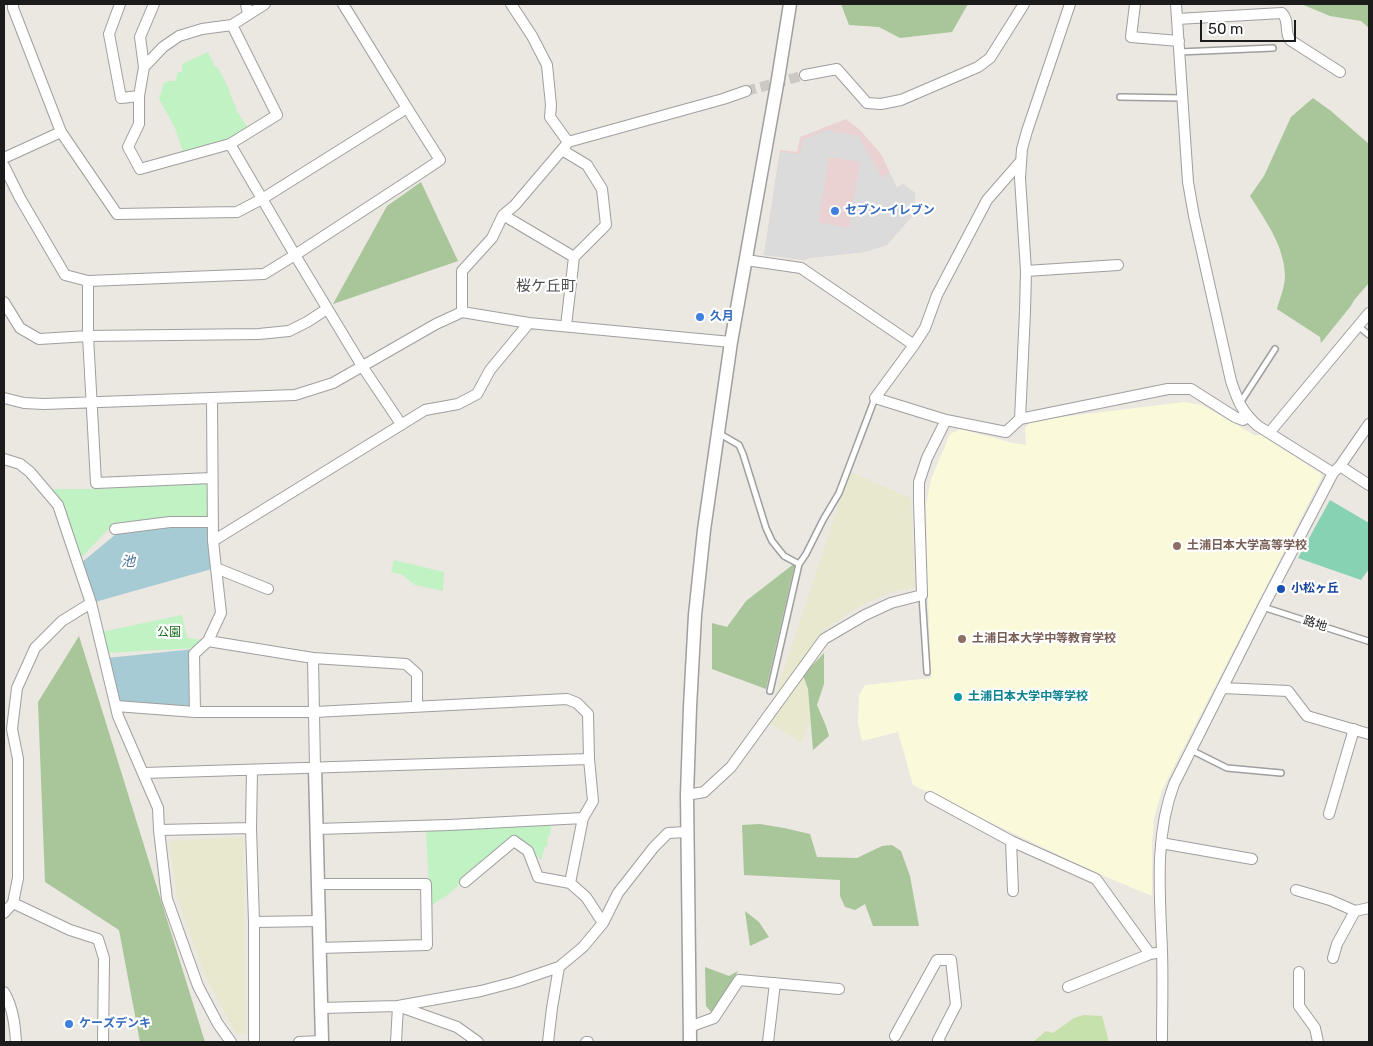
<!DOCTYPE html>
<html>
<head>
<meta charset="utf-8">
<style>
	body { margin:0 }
	#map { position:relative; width:1373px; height:1046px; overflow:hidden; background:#ebe7e1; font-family:Rubik,sans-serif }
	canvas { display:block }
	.frame { position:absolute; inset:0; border:5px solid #1b1b1b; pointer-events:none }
	.scale { position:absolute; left:1200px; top:20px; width:96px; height:22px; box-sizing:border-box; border:2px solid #1b1b1b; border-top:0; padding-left:6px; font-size:15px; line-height:18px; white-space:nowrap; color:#1b1b1b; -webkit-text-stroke:4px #fff; paint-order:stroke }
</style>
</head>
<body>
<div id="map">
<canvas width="1373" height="1046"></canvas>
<div class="frame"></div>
<div class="scale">50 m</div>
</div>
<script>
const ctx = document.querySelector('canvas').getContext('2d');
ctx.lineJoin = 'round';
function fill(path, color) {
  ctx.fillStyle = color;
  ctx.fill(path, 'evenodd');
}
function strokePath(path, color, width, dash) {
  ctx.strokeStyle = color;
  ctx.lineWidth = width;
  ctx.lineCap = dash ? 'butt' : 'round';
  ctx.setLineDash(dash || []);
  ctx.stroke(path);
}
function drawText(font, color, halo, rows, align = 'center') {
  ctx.font = font + ' Rubik,"Noto Sans JP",sans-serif';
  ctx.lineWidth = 4.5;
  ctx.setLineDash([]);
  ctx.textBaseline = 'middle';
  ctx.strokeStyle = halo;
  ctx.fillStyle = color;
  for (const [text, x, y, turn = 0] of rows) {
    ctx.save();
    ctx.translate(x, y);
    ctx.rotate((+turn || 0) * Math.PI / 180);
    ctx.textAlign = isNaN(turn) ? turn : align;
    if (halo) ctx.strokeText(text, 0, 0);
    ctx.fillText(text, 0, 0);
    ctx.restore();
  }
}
fill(new Path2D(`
	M846,119L860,130L881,154L897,188L903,184L915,193L914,214L887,245L864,252L809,258L805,260L764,255L780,150L797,152L800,137Z`), '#ebd2d2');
fill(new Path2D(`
	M1184,402L1202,405L1254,435H1261L1320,473L1322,477L1162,790L1154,818L1152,844V896L1092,871L913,785L898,732L862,741L858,723L859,695L865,685L931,678L928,598L926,505L931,479L950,434L960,429L1013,443L1026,445L1025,428L1029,423L1038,420Z`), '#fafadb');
fill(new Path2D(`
	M850,472L911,498L915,587L889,593L860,606L822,631L773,702Z
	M803,675L808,689L810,721L801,743L769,722L777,714Z
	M243,837L244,922L246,1034L236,1033L206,978L177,897L169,841Z`), '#e7e8ce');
fill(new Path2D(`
	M1084,1015L1102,1016L1109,1042H1033L1046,1031L1053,1033L1074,1018Z`), '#c7e1ac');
fill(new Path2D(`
	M841,4H968L952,32L900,38L879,27L849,25Z
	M1301,4H1369V28L1361,21L1330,16Z
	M1313,98L1331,111L1369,144V283L1355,299L1350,307L1321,343L1320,337L1277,309C1280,298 1285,287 1285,275C1284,245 1265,220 1250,196L1264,176L1291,117Z
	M421,182L458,261L333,304L387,206Z
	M795,563L766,689L712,669V623L727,627L746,601Z
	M79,636L205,1042H140L119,930L45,882L38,702Z
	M824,653V684L817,705L826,726L829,736L813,750L808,689L803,675Z
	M760,824L784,828L810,834L817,857L857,858L882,846L892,845L901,851L910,876L919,926H873L865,904L855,910L845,907L840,896V880L744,875L742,825Z
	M745,911L759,922L769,937L750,946Z
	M705,967L729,976L738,971L734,979L712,1013L706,1006Z`), '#a8c69a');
fill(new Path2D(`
	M208,52L215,67L218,68L227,85L237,111L248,128L227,142L184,155L175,128L159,99L164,83L169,81H175L178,72H182V64Z
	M209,481V518L170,517L114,523L81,558L49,489H97Z
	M394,560L444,572L443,591L415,585L401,574L391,572Z
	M182,615L187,638L204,640L197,648L106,653L101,632Z
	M551,825L550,835L548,836L547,847L545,846L541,860L526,845L512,837L470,874L459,885L450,893L449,894L430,906L426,831Z`), '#c1f2c4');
fill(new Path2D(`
	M1330,500L1369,523V569L1361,580L1298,558Z`), '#87d2b3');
fill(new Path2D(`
	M826,130L859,136L882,178L889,172L897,188L903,184L915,193L914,214L887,245L864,252L809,258L805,260L764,255L780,152L800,154L803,140ZM829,157L860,162L849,228L818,222Z`), '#dbdbdb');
fill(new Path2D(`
	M211,526L208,541L212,569L95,602L81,563L116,534L170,527Z
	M194,649L191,708L118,703L107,658Z`), '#a6cbd4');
strokePath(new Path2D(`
	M746,91L805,75`), '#ccc8c3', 10, [10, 5]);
const service = new Path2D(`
	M1179,52L1273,48
	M1120,97L1182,98
	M1358,326L1369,335
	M1240,403L1275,349
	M720,434L739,445L743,454L766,528L772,541L784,556L799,564
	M922,595L927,672
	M1263,607L1368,641
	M770,691L799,564L806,554L823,520L839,493L875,398
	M1191,750L1227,768L1281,773`);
const minor = new Path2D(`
	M13,4V8L61,132L117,214L237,212L262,199L407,108
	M120,4L109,34L121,98L139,96
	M246,4L248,14
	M265,4L232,25L277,115L230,144L295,255L422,172L440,160L407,108L343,4
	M511,4L532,36L547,65L551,105L550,117L568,142L723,99L746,91
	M1135,4L1131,37L1179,41
	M1177,19L1282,13C1290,21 1284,32 1290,40L1340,72
	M144,67L140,37L154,4
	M805,75L837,69L867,103L881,104L901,100L978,67L990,58L1024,4
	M230,144L140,169L128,147L139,124V96L144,67L163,47L179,36L202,29L232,25
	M562,150L587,165L602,189L606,225L574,257L566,326
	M4,158L61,132
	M1021,161L987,200L937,295L925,328L914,345L875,398L946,420L1006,432L1020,419L1168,389H1191L1235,417L1243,420L1248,417
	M4,166L20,198L65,275L88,281L264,274L295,255L362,366L401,424
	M503,215L574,257
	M746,260L801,268L914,345
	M1026,271L1118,265
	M88,281V336L96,483L212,478
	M4,302L20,328L39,339L88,336L259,334L289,331L307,322L327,309
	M462,312V271L492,238L503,215L515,205L566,145
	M4,398L24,403L44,404L295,395L333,383L436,324L462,312L529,323L731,342
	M1020,419L1025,312L1026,271L1020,178L1022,149L1027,131L1070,4
	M1269,433L1369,313
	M4,459L20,464L30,472L58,505L91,603L118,716L158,808L159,830L167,899L198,986L218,1024L231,1042
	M1340,466L1369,485
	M1333,473L1340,466L1369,424
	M115,529L170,522H213
	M213,541L425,410L458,404L477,394L490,370L529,323
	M216,568L268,589
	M208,641L313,658L406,664L417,674V706
	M313,658L315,768
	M1222,688L1288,691L1307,716L1369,734
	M116,706L195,712H315L567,699L577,703L588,714L589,759L593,801L583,818L449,825L317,829
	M195,712L194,654L208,641L221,613L213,541L212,399
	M252,770L251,828L254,922V1042
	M144,773L589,759
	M687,795L704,792L731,767L824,639L865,615L891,603L922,595L919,502V482L927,458L946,420
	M930,797L1011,841L1096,879L1150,954
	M1329,814L1354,729
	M159,830L251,828
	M1011,841L1013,891
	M1161,843L1252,859
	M465,882L514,841L528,851L538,877L570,883L586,897L603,923
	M570,883L583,818
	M318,884H426L427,945L319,948
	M1296,890L1330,900L1355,911L1369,908
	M13,903L70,930L98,939L104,958L103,1042
	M4,913L13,903L18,878V759L12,729L17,688L35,648L62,621L91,603
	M254,922L318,921
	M1333,958L1337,944L1355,911
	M1299,972V1006L1315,1028L1318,1042
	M1068,987L1150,954L1156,953
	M4,992C13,1007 15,1025 16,1042
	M321,1008L398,1006L457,1027L478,1042
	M689,1027L714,1018L739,980L839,989
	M895,1036L937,960H951L956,1005L938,1040L940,1042
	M299,1042L321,1041
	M396,1042L398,1006L481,991L515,982L559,967L583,947L603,923L618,893L654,847L668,833L687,832
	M548,1042L552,1008L559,967
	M586,1042H588
	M768,1042L775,983
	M1162,1042C1162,1012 1163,981 1162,951C1160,895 1154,837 1174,784L1263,607L1333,473L1258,426C1241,411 1238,401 1231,381L1194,216L1188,182L1176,4`);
const tertiary = new Path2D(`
	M315,768L322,1042
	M690,1042L687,795L690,707L695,615L704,530L731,342L778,79L790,4`);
strokePath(service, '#9f9f9f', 8);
strokePath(minor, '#9f9f9f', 12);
strokePath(tertiary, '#9f9f9f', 15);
strokePath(service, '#fff', 5);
strokePath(minor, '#fff', 10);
strokePath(tertiary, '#fff', 12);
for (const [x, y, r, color] of [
	[835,211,5,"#3f7fe0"],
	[700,317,5,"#3f7fe0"],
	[1177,546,5,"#8d6e63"],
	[1281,589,5,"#1a4fb4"],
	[962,639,5,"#8d6e63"],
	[958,697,5,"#0f9aa8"],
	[69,1024,5,"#3f7fe0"]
]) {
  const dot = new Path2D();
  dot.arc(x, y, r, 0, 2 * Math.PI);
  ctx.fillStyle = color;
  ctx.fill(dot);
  strokePath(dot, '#fff', 2);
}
drawText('bold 12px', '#366cbe', '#fff', [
	["セブン-イレブン",845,211],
	["久月",710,317],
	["ケーズデンキ",79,1024]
], 'left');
drawText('bold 12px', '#785e54', '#fff', [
	["土浦日本大学高等学校",1187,546],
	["土浦日本大学中等教育学校",972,639]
], 'left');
drawText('bold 12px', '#164399', '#fff', [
	["小松ヶ丘",1291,589]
], 'left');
drawText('12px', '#1b1b1b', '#fff', [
	["路地",1315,624,18]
]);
drawText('12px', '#176b1b', '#fff', [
	["公園",169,633]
]);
drawText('bold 12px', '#0d838f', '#fff', [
	["土浦日本大学中等学校",968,697]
], 'left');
drawText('italic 14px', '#507697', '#fff', [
	["池",128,562]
]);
drawText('15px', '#4e4e4e', '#fff', [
	["桜ケ丘町",546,287]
]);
</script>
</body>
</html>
